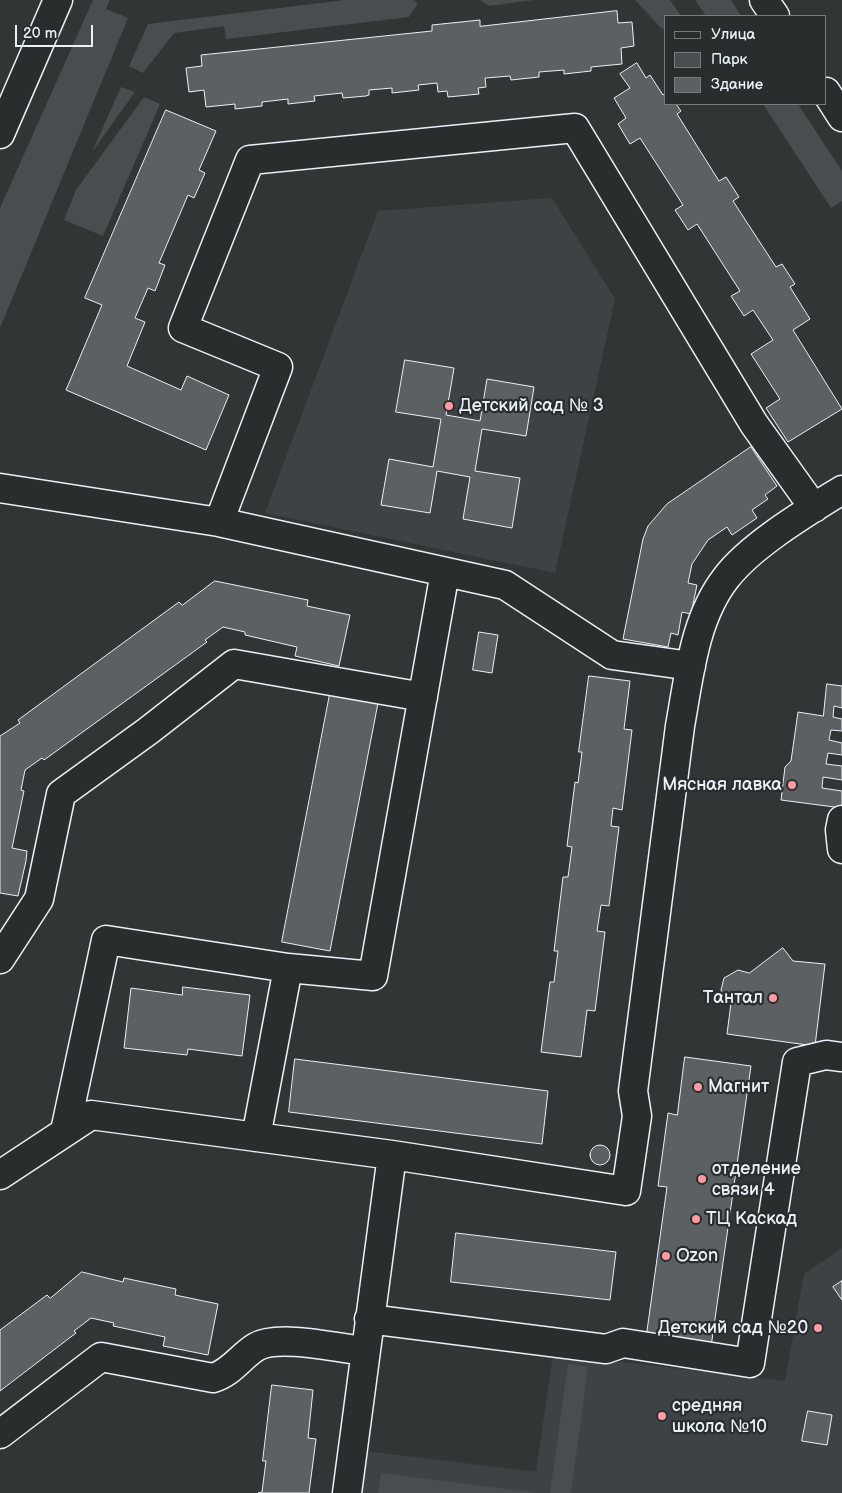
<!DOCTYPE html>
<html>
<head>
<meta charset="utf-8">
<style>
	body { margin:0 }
	#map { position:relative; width:842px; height:1493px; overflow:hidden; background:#323536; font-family:"Balsamiq Sans",sans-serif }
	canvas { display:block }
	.legend { position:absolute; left:664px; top:15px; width:162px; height:90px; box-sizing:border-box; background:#2a2d2e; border:1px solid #767b7f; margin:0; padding:6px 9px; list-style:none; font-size:15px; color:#e8f1f8 }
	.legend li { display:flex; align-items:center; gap:10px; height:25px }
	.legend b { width:25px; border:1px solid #767b7f }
	.scale { position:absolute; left:15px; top:25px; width:78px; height:22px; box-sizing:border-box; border:2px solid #e8f1f8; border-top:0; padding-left:6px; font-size:15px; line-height:18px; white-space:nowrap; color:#e8f1f8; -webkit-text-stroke:4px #2a2d2e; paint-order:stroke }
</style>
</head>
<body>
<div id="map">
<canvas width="842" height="1493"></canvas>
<ul class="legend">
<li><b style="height:6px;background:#2a2d2e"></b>Улица</li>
<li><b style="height:14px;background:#494d4f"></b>Парк</li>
<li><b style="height:14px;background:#5c6063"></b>Здание</li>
</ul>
<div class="scale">20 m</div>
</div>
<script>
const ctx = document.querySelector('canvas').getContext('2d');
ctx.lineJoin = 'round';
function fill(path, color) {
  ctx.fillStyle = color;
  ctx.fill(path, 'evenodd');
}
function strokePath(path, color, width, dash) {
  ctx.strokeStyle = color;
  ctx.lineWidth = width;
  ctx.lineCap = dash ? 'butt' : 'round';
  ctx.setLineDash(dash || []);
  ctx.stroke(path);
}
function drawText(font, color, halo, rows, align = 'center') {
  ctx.font = font + ' "Balsamiq Sans",sans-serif';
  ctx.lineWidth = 4.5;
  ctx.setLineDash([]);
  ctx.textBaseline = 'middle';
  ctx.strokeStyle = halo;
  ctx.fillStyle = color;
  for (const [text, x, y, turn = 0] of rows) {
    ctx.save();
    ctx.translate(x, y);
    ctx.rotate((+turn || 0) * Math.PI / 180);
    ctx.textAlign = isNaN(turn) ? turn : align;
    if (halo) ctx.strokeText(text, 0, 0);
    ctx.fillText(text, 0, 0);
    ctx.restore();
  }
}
fill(new Path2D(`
	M552,198L615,299L555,573L265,513L378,211Z
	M842,1248V1493H360L366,1451L536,1472L553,1354L785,1381L804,1274Z`), '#3f4244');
fill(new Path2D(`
	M93,0H110L106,9L128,18L0,328V208Z
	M345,0H413L418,3L409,17L226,39L224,26L174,33L143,73L129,66L148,24Z
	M480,0H534L489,6Z
	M635,0H670L681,16H666V27L662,29Z
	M695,0H731L741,16H706Z
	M121,87L135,92L92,152Z
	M144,97L160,104L103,236L64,220L76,190Z
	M763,104H798L842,171V201L831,208Z
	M568,1364L588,1367L571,1493H550Z
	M381,1473L538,1493H378Z`), '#494d4f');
const building = new Path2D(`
	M617,11L618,23L632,22L634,46L621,48L622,64L591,67V71L564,74V70L539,72V77L511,80L510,76L485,78L486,87L478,88L479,94L448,97L447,91L438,92L437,83L418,85L419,90L392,93V88L369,90V95L366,96L343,98L342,93L314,96L315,101L288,104V99L262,102V106L235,109V104L206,107L204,90L189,92L186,68L202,66L201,55L432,31V25L480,20V26Z
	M637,63L646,78L650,75L663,95L666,93V104H676L681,111L677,114L719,181L726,177L739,197L733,201L776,267L782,264L795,284L790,287L810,319L793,330L842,409L788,442L766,408L780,399L751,354L773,340L753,310L744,316L731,296L740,291L697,224L688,230L675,210L683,205L640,138L630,144L618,124L626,118L614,98L630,88L620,74Z
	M166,110L216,131L199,170L205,173L194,198L188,195L159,263L165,265L155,291L148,288L135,318L145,322L127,366L181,390L187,376L229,395L206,450L66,390L102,305L85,298Z
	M405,360L454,368L446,415L480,421L487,379L534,387L526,436L482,429L475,471L520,478L512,528L463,519L470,477L437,471L430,513L381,505L389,459L433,467L441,419L396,412Z
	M751,447L777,486L765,495L768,499L752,510L757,518L732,535L727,527L708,540L692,564L688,583L697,585L691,614L682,612L678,635L671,633L668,647L623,639L643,539L648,526L667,504Z
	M215,581L308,600L307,606L350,615L339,666L295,656L297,647L245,635V632L223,627L205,640L207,642L138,692L44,760L42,758L25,770L21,790L24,791L12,848L27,851L26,861L18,896L0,893V736L20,723L18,720L97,662L179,602L182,605Z
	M479,632L498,635L492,673L473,670Z
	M589,676L630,681L624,729L632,730L622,810L613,808L611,826L619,827L609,906L601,905L597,931L605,932L595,1011L587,1010L581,1057L541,1052L550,982H554L558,951H554L563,877H568L572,847L567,846L575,782L578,783L582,752H579Z
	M827,684L842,686V708L834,706L833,717L842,719V731L831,730L829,740L842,743V755L828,753L826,764L842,766V780L823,777L822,788L842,791V808L781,800L785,767L791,761L798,712L823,716Z
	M330,694L378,703L330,951L282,942Z
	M783,948L793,961L825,964L815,1046L727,1034L731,1003L723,996L721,990L724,978L738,970L749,973Z
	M183,987L250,995L242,1056L188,1049L187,1055L124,1048L131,988L182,995Z
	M685,1057L751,1066L711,1347L646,1338L667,1187L658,1186L668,1113L677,1115Z
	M295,1059L548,1091L542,1144L289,1112Z
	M590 1155a10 10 0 1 1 20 0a10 10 0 1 1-20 0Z
	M456,1233L616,1252L610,1300L451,1282Z
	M82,1272L123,1282L124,1278L176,1289L175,1295L218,1304L208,1355L163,1346L165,1337L113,1326L114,1323L91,1318L74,1331L76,1333L0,1391V1330L47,1295L50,1298Z
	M842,1281V1300L833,1287Z
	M272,1385L313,1390L308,1438L316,1439L309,1493H258L262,1492L266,1461H263Z
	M808,1411L832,1415L827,1445L802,1441Z`);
fill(building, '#5c6063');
strokePath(building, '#e8f1f8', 1);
const minor = new Path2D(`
	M0,488L219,522L505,585L612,655L691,666
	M219,522L278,367L183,328L250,160L575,128L754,424L814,508
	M842,820L840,830L842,849
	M0,959L39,899L61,794L148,731L234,664L423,697
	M65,1131L106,940L288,968
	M256,1137L288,968L373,976L445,572
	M0,1175L91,1115L392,1155L626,1191L637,1116L633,1091L680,726C689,677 694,619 726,578C751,545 807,512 842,490
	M369,1319L606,1349L623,1343L750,1363L797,1062L826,1055L842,1057
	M0,1434L101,1357L213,1378C231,1373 241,1356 256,1347C278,1334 338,1348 364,1351
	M347,1493L392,1155`);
const major = new Path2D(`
	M764,0L775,16
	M826,92L842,117
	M0,134L58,0`);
strokePath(minor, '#e8f1f8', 31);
strokePath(major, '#e8f1f8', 31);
strokePath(minor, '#2a2d2e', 28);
strokePath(major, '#2a2d2e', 28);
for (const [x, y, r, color] of [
	[449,406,5,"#ff9aa2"],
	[792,785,5,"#ff9aa2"],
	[773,998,5,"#ff9aa2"],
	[698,1087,5,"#ff9aa2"],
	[702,1179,5,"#ff9aa2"],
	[696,1219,5,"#ff9aa2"],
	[666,1256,5,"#ff9aa2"],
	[818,1328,5,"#ff9aa2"],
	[662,1416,5,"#ff9aa2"]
]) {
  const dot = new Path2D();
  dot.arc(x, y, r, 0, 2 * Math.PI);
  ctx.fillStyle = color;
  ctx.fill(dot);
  strokePath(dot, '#2a2d2e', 2);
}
drawText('18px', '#e8f1f8', '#2a2d2e', [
	["Детский сад № 3",459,406],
	["Мясная лавка",782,785,"right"],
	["Тантал",763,998,"right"],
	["Магнит",708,1087],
	["отделение",712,1169],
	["связи 4",712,1190],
	["ТЦ Каскад",706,1219],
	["Ozon",676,1256],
	["Детский сад №20",808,1328,"right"],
	["средняя",672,1406],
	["школа №10",672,1427]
], 'left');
</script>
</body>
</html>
